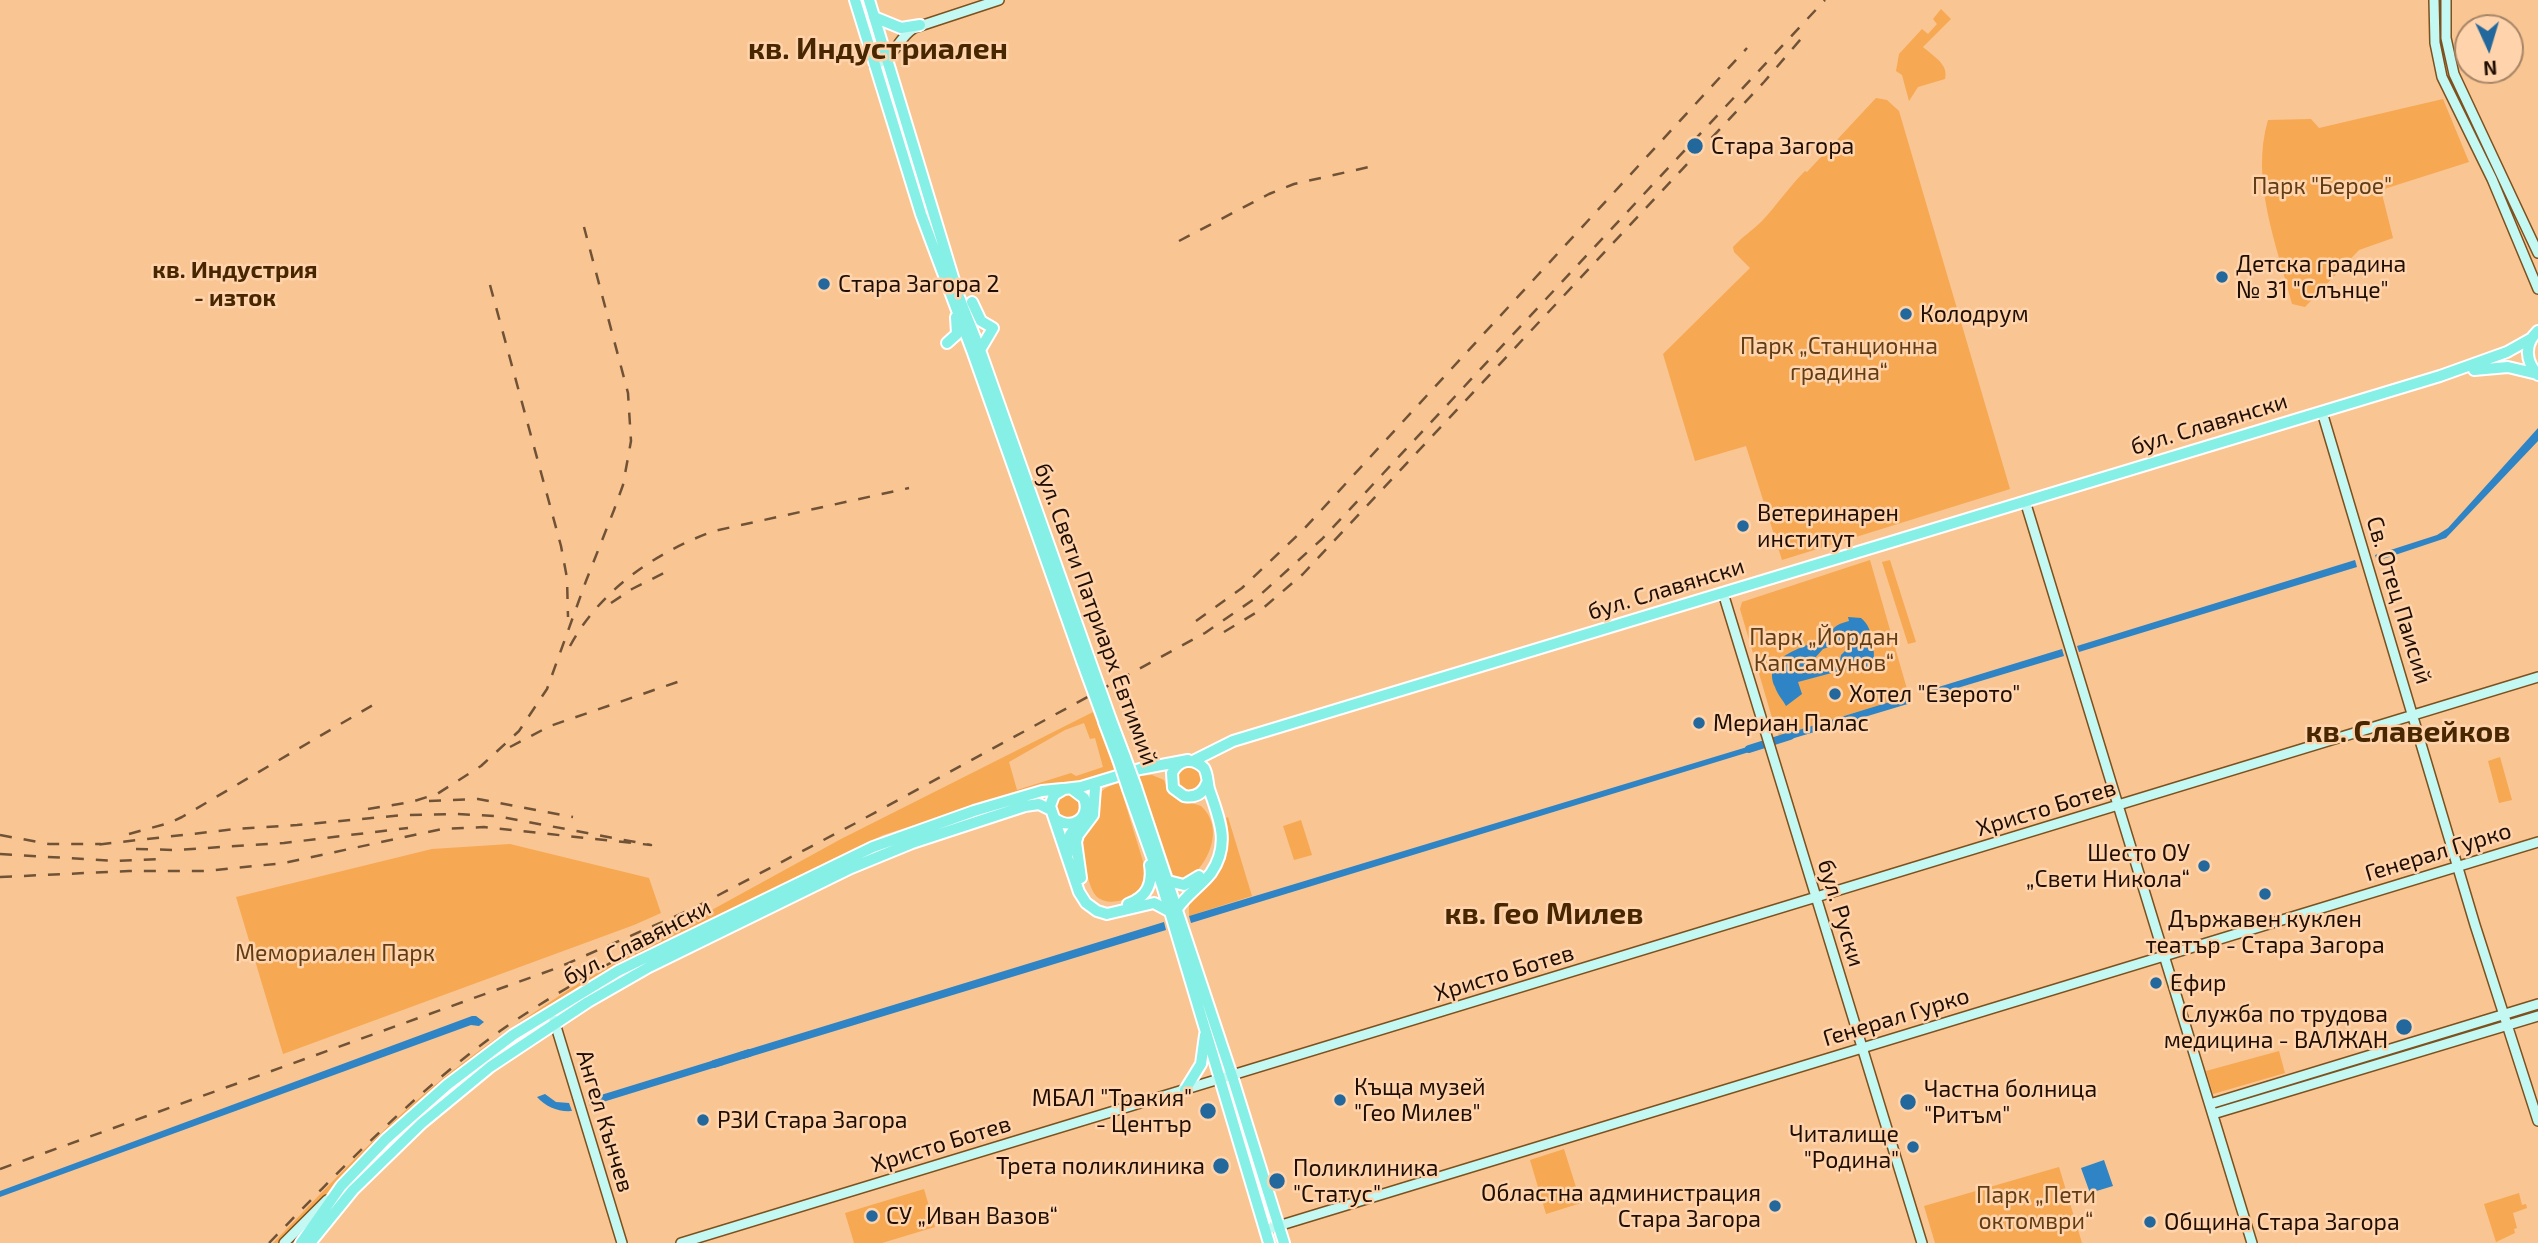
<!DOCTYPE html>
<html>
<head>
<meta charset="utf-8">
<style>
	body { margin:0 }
	#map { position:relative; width:2538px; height:1243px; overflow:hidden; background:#f9c592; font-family:"Exo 2",sans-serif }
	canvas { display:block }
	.north { position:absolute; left:2454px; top:14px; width:70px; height:70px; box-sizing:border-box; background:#ffd4ac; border:2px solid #a68567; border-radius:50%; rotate:176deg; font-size:19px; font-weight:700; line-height:28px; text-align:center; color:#200e00 }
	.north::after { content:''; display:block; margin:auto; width:24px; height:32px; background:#22689c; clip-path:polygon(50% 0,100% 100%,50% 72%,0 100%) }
</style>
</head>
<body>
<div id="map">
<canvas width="2538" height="1243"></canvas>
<div class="north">N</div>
</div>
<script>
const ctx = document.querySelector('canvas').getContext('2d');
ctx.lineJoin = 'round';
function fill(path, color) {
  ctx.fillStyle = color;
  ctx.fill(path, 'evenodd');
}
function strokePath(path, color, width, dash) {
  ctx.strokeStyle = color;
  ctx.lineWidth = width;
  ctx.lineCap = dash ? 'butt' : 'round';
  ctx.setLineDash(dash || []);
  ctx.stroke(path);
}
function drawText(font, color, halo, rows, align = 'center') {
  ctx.font = font + ' "Exo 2",sans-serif';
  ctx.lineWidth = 5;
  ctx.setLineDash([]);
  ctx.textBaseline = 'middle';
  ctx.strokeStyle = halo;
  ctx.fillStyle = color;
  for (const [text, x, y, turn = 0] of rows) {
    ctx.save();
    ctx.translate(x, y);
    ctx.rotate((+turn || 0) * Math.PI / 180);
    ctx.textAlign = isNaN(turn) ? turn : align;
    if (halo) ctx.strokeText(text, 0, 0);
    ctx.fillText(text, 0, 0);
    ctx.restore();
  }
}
fill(new Path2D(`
	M1941,9L1951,19L1923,47C1933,56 1949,64 1945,79L1918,87L1909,101L1902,75L1896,71L1899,54L1922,29L1928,34L1937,24L1933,19Z
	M1876,98L1887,100L1899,111L2010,489L1782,560L1746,446L1695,461L1663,354L1750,268L1734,252L1733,247C1742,237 1753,230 1762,221C1777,205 1789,187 1805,171L1807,172Z
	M2443,99L2469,162L2381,190L2393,238L2359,250L2305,307L2292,304C2277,245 2250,181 2268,120L2311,119L2319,128Z
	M1870,560L1909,696L1779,736L1773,721L1740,609L1742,602Z
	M1890,560L1916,642L1908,644L1882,562Z
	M1093,712L1115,772L1090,780L965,809L883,835L762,897L675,935L582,986L504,1035L444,1082L347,1173L281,1243H273C324,1191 374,1136 430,1089C477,1050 528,1016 579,983L841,839ZM1084,723L1090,739L1095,738L1103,767L1076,776L1071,773L1017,790L1009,762L1065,730Z
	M2500,757L2512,800L2499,803L2488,761Z
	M1178 779a12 12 0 1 1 24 0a12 12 0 1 1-24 0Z
	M1152,775L1164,780C1174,804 1180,799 1201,806C1225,828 1209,864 1187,880L1175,878L1173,875L1139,776Z
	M1119,783L1145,868C1145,873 1146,878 1143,884C1137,898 1110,908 1097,897C1090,890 1088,876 1085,867C1082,858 1079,850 1081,841C1083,832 1093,827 1096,819C1105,798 1090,791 1119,783Z
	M1056 807a12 12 0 1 1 24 0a12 12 0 1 1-24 0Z
	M1228,817L1252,896L1189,916V904C1195,896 1202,892 1209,885C1228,865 1232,844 1226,818Z
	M1301,820L1312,855L1294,860L1283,826Z
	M510,844L649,878L661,913L634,925L283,1054L236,897L432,849Z
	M2279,1051L2285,1073L2213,1094L2206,1071Z
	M1564,1149L1581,1203L1546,1214L1530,1160Z
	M2059,1167L2082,1243H1935L1924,1206Z
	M924,1189L935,1227L882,1243H854L845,1213Z
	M2519,1193L2522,1205L2526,1204L2527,1208L2513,1213L2517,1228L2514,1229L2515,1233L2496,1242L2484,1204Z`), '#f6a853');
fill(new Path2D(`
	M2538,428V441L2446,538L2377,561L2375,555L2437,535L2448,528Z
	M2355,560L2357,567L2079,652L2077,646Z
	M1848,617L1861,618C1875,629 1875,655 1873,671L1870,673L1854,667L1798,682L1802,694L1786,706C1783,700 1777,694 1775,687C1761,656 1803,649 1822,638C1836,631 1829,626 1849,621ZM1839,643L1845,645L1846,650L1841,655L1840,660L1817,666L1814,659L1823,649Z
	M2062,649L2064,656L1934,695L1932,689Z
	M1909,696L1911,703L1781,742L1779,736Z
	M1757,744L1759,749L1191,923L1189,916Z
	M1164,922L1166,930L743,1059L740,1052Z
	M472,1016H476L484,1022L479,1026L471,1025L0,1197V1191Z
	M721,1058L723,1065L590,1106L588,1099Z
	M545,1094L556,1102L569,1103L572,1111C558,1112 546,1107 537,1097Z
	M2104,1160L2113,1186L2090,1193L2081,1168Z`), '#2e84c5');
strokePath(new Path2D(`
	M1749,749L1790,736
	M714,1064L749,1053`), '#2e84c5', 8);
const secondary = new Path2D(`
	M2434,0L2435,43L2442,77L2492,179L2538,289
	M2446,0V38L2454,74L2538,253
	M874,65C896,57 896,40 914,28L999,0
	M2322,412L2475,925L2538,1121
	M2025,501L2252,1243
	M1723,593L1922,1243
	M554,1020L622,1243
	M2210,1104L2538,1004
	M2213,1114L2538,1016
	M1265,1230L2538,842
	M284,1243L327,1200
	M681,1243L2538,677`);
const primary = new Path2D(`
	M855,0L921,214L973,353L1082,661
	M869,0L959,297L980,350L1089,658
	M874,17L901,28L920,25
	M972,302L981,321L993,328L980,350
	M2538,331C2524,344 2525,361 2538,375
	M947,343L957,334L956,317
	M2474,370L2508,367L2537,374
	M1111,720L1125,757
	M1104,722L1118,759
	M1193,761L1233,741L2440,376L2507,352L2532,338
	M1136,787L1232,1076L1284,1243
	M1128,789L1162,885L1269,1243
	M1055,819C1073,831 1091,818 1084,798L1072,789
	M1071,851L1070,835L1080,821
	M1081,878L1076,842L1078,835L1093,815L1095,788
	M1168,881L1184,885L1199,876
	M1128,904C1147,897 1153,884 1150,865
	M1177,909C1187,894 1201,886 1211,873C1231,844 1219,818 1209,789C1207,781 1208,775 1204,768C1193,757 1179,759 1172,773L1173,788L1184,796C1195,798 1203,794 1207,783
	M1169,911L1154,903L1107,914L1097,911L1086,903L1079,892L1050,806L1054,795L1064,789L1081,787L1140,769L1188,760
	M1185,1090L1201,1064L1205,1035
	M301,1243L341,1186L386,1139L447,1085L513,1035L618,971L873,847L974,811L1042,791L1062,789
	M310,1243L353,1190L422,1123L490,1067L588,1002L649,967L851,868L912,843L1025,806L1039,804L1051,810`);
strokePath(secondary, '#7d501d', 12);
strokePath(primary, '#fff', 14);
strokePath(secondary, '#c3f8f3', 9);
strokePath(primary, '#87f0e6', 10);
strokePath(new Path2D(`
	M1179,241L1269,194L1294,184L1369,167
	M490,285L561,546L567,578L568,617
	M611,603L632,589L666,572
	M1196,621L1242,588L1303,530L1747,48
	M1224,632L1262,609L1303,574L1764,82L1806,33
	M570,646C600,590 656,552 714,531L909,488
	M510,747L550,726L686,679
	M429,801L478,799L573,817
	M368,809L411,802L437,794L481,766L519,731L547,689L586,581L614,510L623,485L631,441L628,393L584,227
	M129,834L169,823L182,817L378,702
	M0,835L49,844H101
	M136,849L175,850L284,843L408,828
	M0,854L116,861L160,859
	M0,877L129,871H207L284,863L442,829L484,827L651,845L496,816L457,814L404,815L297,825L236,829L94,845
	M0,1169L557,968L692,909L854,824L1205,633L1260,595L1322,539L1825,0
	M269,1243C342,1168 415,1092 500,1031C557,991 618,959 679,925`), '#705236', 2.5, [12, 12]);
const primaryBridge = new Path2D(`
	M1089,658L1111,720
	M1082,661L1104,721
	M1125,757L1136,787
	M1118,759L1128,789`);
strokePath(primaryBridge, '#fff', 14, []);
strokePath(primaryBridge, '#87f0e6', 10);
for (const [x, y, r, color] of [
	[1695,146,9,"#22689c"],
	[2222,277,7,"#22689c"],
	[824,284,7,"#22689c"],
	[1906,314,7,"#22689c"],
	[1743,526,7,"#22689c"],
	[1835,694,7,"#22689c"],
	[1699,723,7,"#22689c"],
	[2204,866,7,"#22689c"],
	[2265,894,7,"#22689c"],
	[2156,983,7,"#22689c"],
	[2404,1027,9,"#22689c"],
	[1340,1100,7,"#22689c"],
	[1908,1102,9,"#22689c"],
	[1208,1111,9,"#22689c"],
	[703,1120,7,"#22689c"],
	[1913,1147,7,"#22689c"],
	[1221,1166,9,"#22689c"],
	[1277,1181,9,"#22689c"],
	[1775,1206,7,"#22689c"],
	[872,1216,7,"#22689c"],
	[2150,1222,7,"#22689c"]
]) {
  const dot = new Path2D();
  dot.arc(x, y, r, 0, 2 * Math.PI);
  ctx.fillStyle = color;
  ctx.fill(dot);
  strokePath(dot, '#ffd4ac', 2.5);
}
drawText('23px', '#200e00', '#ffd4ac', [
	["Стара Загора",1711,146],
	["Детска градина",2236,264],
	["№ 31 \"Слънце\"",2236,290],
	["Стара Загора 2",838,284],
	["Колодрум",1920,314],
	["Ветеринарен",1757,513],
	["институт",1757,539],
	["Хотел \"Езерото\"",1849,694],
	["Мериан Палас",1713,723],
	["Шесто ОУ",2190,853,"right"],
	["„Свети Никола“",2190,879,"right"],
	["Държавен куклен",2265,919,"center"],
	["театър - Стара Загора",2265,945,"center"],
	["Ефир",2170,983],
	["Служба по трудова",2388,1014,"right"],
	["медицина - ВАЛЖАН",2388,1040,"right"],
	["Къща музей",1354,1087],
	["\"Гео Милев\"",1354,1113],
	["Частна болница",1924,1089],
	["\"Ритъм\"",1924,1115],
	["МБАЛ \"Тракия\"",1192,1098,"right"],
	["- Център",1192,1124,"right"],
	["РЗИ Стара Загора",717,1120],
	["Читалище",1899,1134,"right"],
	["\"Родина\"",1899,1160,"right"],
	["Трета поликлиника",1205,1166,"right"],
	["Поликлиника",1293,1168],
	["\"Статус\"",1293,1194],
	["Областна администрация",1761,1193,"right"],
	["Стара Загора",1761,1219,"right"],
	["СУ „Иван Вазов“",886,1216],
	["Община Стара Загора",2164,1222]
], 'left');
drawText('23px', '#623d13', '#ffd4ac', [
	["Парк \"Берое\"",2322,186],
	["Парк „Станционна",1839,346],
	["градина“",1839,372],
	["Парк „Йордан",1824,637],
	["Капсамунов“",1824,663],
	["Мемориален Парк",335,953],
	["Парк „Пети",2036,1195],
	["октомври“",2036,1221]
]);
drawText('23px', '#200e00', '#ffd4ac', [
	["бул. Славянски",2209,424,-17],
	["бул. Славянски",1666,589,-17],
	["Св. Отец Паисий",2399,600,73],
	["бул. Свети Патриарх Евтимий",1096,614,70],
	["Христо Ботев",2046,808,-17],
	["Генерал Гурко",2438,852,-17],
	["бул. Руски",1841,913,73],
	["бул. Славянски",637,942,-27],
	["Христо Ботев",1504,973,-17],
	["Генерал Гурко",1896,1017,-17],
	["Ангел Кънчев",605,1121,73],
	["Христо Ботев",941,1144,-17]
]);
drawText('bold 24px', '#482700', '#ffd4ac', [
	["кв. Индустрия",235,270],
	["- изток",235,298]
]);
drawText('bold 30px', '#482700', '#ffd4ac', [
	["кв. Индустриален",878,49],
	["кв. Славейков",2408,732],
	["кв. Гео Милев",1544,914]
]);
</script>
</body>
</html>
